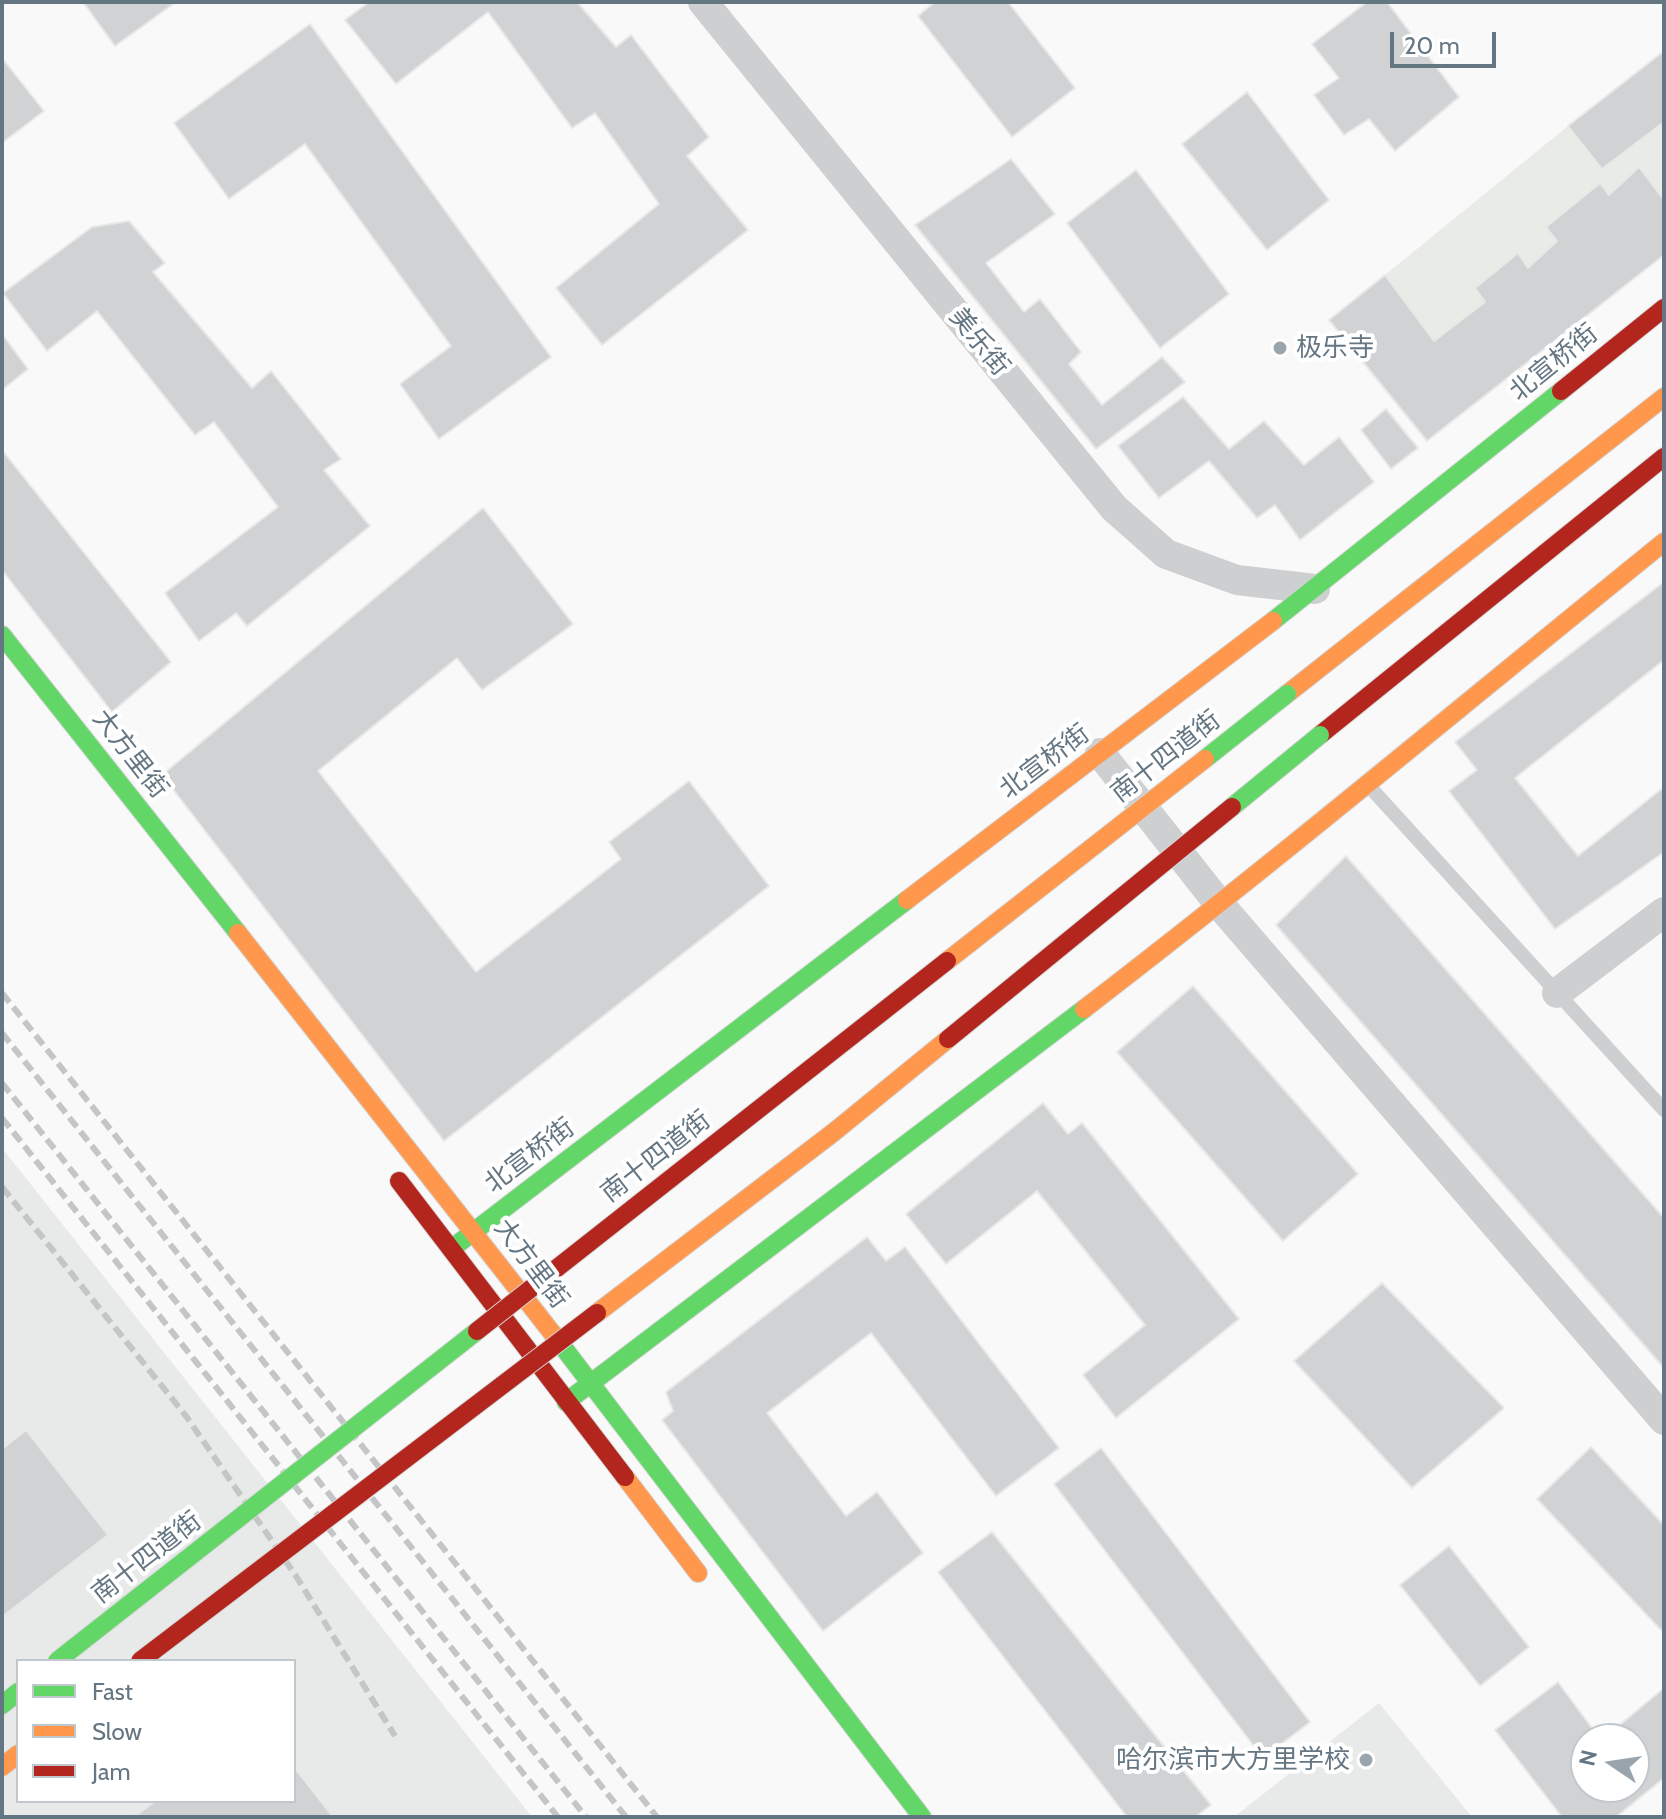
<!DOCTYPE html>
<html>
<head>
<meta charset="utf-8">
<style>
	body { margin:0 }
	#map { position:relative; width:1666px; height:1819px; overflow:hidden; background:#f9f9f9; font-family:Cabin,sans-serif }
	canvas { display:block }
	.frame { position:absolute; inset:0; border:4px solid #657683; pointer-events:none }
	.legend { position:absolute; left:16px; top:1659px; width:280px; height:144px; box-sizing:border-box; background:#fff; border:2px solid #c1c8cd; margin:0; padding:10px 14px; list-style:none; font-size:24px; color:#657683 }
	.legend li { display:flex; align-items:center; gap:16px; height:40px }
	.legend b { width:40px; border:2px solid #c1c8cd }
	.north { position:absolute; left:1570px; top:1723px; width:80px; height:80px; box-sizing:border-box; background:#fff; border:2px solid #c1c8cd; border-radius:50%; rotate:283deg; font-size:22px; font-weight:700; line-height:32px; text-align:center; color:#657683 }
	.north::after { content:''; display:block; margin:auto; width:28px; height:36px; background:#99a4ac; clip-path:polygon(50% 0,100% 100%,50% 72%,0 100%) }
	.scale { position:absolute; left:1390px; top:32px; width:106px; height:36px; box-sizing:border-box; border:4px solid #657683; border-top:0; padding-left:10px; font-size:24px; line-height:28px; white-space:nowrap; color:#657683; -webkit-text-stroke:6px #fff; paint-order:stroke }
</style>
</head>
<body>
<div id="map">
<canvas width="1666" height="1819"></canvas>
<div class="frame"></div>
<ul class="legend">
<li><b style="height:10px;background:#63d668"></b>Fast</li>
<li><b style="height:10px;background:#ff974d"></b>Slow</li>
<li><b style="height:10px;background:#b3261e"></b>Jam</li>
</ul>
<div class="north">N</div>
<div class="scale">20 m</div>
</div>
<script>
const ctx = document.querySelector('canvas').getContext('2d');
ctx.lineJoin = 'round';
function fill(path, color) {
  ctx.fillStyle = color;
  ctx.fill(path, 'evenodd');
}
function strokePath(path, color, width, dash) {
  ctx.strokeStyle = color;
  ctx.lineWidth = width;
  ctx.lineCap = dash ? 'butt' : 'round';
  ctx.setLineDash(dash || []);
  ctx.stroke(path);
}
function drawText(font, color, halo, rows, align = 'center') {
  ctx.font = font + ' Cabin,"Noto Sans SC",sans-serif';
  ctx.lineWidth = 8;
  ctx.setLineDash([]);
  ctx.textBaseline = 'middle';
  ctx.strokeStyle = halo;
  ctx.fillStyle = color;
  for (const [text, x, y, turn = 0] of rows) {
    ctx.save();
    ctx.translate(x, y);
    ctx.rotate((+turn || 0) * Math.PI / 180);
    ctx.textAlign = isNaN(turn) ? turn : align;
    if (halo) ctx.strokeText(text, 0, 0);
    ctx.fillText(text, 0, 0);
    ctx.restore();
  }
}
fill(new Path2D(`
	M2,1148L532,1817H2ZM18,1661H294V1801H18Z
	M1379,1703L1472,1817H1234Z`), '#e8e9e9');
fill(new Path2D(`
	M1664,122V200L1639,168L1609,195L1600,184L1547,226L1557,241L1528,268L1517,253L1475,288L1485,302L1434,341L1385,275L1568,126L1602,169Z`), '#e8ebe6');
const building = new Path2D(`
	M83,2H176L115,46Z
	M369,2H577L616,47L631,35L709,137L687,156L748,230L602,345L556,288L659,204L595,113L572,128L488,12L396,84L345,20Z
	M935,2H1008L1075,88L1012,137L918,16Z
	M1367,2H1387L1459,97L1395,151L1369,119L1344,135L1314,95L1339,78L1312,44Z
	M310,24L551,357L439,439L400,384L451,346L305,144L229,199L174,123Z
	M1664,51V122L1602,169L1568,126Z
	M2,58L44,111L2,143Z
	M1247,92L1329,200L1267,250L1182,144Z
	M1011,159L1055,214L986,263L1024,312L1040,299L1081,352L1069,364L1102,405L1162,357L1185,382L1096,449L915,225Z
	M1639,167L1664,200V255L1427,441L1329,320L1385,275L1434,341L1485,302L1475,288L1518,253L1528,268L1557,241L1546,227L1600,183L1609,195Z
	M1136,170L1229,294L1160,348L1067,223Z
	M129,221L165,263L153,272L252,388L271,371L341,459L324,470L370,526L247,626L236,613L199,641L165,593L278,507L214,422L195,435L97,311L47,351L3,293L92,227Z
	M2,334L28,369L2,390Z
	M1183,397L1229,449L1264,421L1304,465L1339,437L1374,482L1300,540L1275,505L1257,518L1209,461L1159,498L1118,446Z
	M1386,409L1418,448L1391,469L1361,430Z
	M2,450L171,662L112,712L2,570Z
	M483,508L573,624L482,690L457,658L318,771L476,972L621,859L609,842L689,781L769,886L444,1141L162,775Z
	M1664,582V660L1515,778L1578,856L1664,787V852L1555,929L1449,791L1477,770L1455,742Z
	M1346,856L1664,1218V1368L1276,925Z
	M1193,986L1358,1174L1283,1241L1117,1052Z
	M1043,1103L1068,1134L1082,1123L1239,1319L1116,1418L1083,1375L1145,1325L1037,1191L946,1264L906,1214Z
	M867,1237L886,1261L905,1247L1059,1448L996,1496L871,1333L767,1413L846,1516L877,1492L923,1553L823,1631L662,1420L673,1411L666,1392Z
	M1382,1283L1504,1408L1412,1488L1294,1361Z
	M26,1430L108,1535L2,1617V1449Z
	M1591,1447L1664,1525V1627L1661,1630L1537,1499Z
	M1101,1448L1310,1722L1263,1758L1054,1484Z
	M992,1532L1211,1805L1195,1817H1127L938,1572Z
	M1449,1546L1529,1647L1480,1686L1400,1585Z
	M1558,1682L1600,1739H1586V1787H1634V1739H1603L1664,1688V1778L1616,1817H1562L1495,1730Z
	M294,1767L333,1817H134L155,1801H294Z`);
fill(building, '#d0d2d3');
strokePath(building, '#e8e8e8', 2);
const fast = new Path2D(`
	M1273,621L1561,391
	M2,635L238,933
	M451,1249L907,900
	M553,1334L922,1817
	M566,1402L1084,1009
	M2,1705L18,1692`);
const slow = new Path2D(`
	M1287,694L1664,397
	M907,900L1273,621
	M238,933L553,1334
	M1084,1009C1281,858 1471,698 1664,542
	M625,1477L698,1573
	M2,1767L18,1754`);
const jam = new Path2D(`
	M1561,391L1664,308
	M1320,735L1664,457
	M399,1181L625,1477`);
strokePath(fast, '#d5d6d7', 20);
strokePath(slow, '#d5d6d7', 20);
strokePath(jam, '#d5d6d7', 20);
strokePath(new Path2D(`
	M1368,785L1664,1110`), '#cecfd0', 14);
strokePath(new Path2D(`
	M703,2L1114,508L1166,554L1237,580L1315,589
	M1100,753L1220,905L1664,1420
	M1557,993L1664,912`), '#cecfd0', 30);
strokePath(fast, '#63d668', 18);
strokePath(slow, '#ff974d', 18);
strokePath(jam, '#b3261e', 18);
strokePath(new Path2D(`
	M2,993L657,1817
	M2,1033L626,1817
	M2,1083L586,1817
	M2,1118L558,1817
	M2,1187L186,1416L296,1576L395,1736`), '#c3c5c6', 6, [12, 6]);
const fastBridge = new Path2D(`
	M1205,759L1287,694
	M1232,807L1320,735
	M57,1661L477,1331`);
const slowBridge = new Path2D(`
	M947,961L1205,759
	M597,1313L834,1132L948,1039`);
const jamBridge = new Path2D(`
	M948,1039L1232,807
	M477,1331L947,961
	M140,1661L597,1313`);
strokePath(fastBridge, '#d5d6d7', 20, []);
strokePath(slowBridge, '#d5d6d7', 20, []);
strokePath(jamBridge, '#d5d6d7', 20, []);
strokePath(fastBridge, '#63d668', 18);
strokePath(slowBridge, '#ff974d', 18);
strokePath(jamBridge, '#b3261e', 18);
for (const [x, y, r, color] of [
	[1280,348,8,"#99a4ac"],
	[1366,1760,8,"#99a4ac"]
]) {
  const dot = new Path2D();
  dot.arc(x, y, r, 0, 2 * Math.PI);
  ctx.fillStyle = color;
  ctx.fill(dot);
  strokePath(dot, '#fff', 3);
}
drawText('26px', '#657683', '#fff', [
	["美乐街",979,342,51],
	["北宣桥街",1554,363,-39],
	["大方里街",130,754,52],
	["南十四道街",1166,757,-38],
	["北宣桥街",1045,762,-37],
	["北宣桥街",530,1156,-37],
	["南十四道街",656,1157,-38],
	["大方里街",531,1264,53],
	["南十四道街",147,1558,-38]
]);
drawText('26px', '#657683', '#fff', [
	["极乐寺",1296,348],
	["哈尔滨市大方里学校",1350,1760,"right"]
], 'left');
</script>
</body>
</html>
